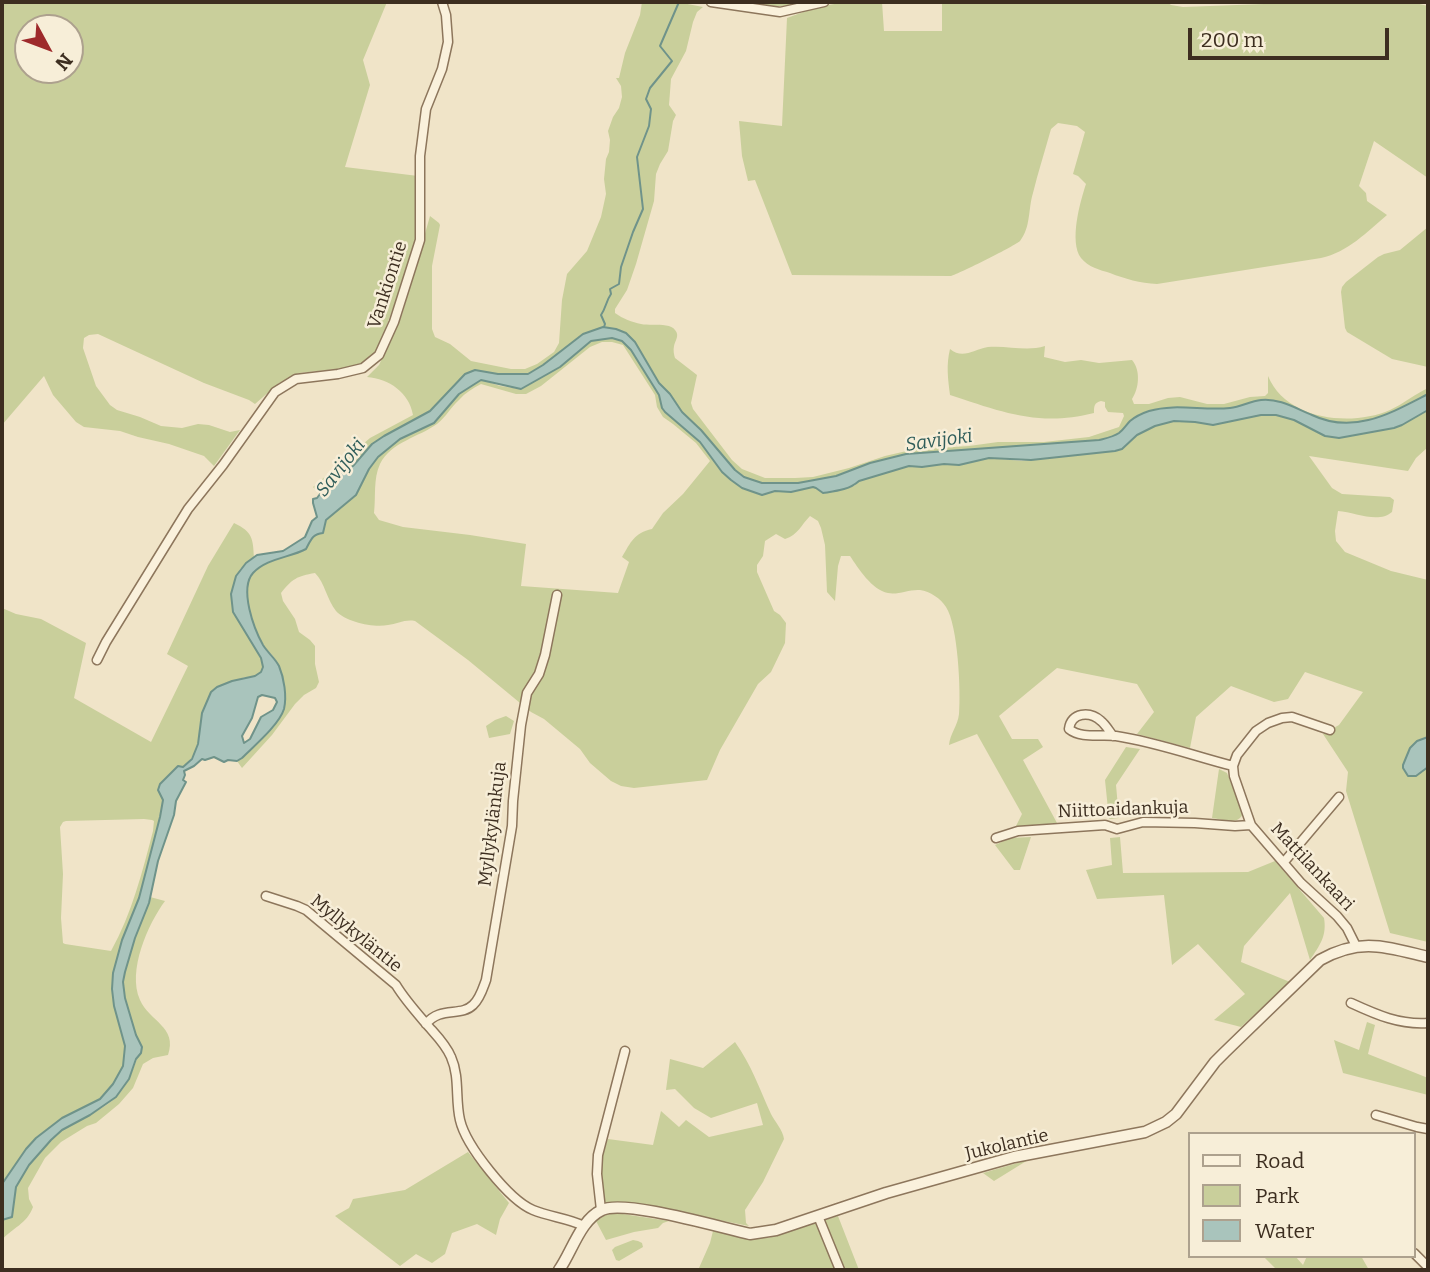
<!DOCTYPE html>
<html>
<head>
<meta charset="utf-8">
<style>
	body { margin:0 }
	#map { position:relative; width:1430px; height:1272px; overflow:hidden; background:#f0e4c8; font-family:Bitter,serif }
	canvas { display:block }
	.frame { position:absolute; inset:0; border:4px solid #3d2e20; pointer-events:none }
	.legend { position:absolute; left:1188px; top:1132px; width:228px; height:126px; box-sizing:border-box; background:#f7eed8; border:2px solid #ada18e; margin:0; padding:9px 12px; list-style:none; font-size:21px; color:#3d2e20 }
	.legend li { display:flex; align-items:center; gap:14px; height:35px }
	.legend b { width:35px; border:2px solid #ada18e }
	.north { position:absolute; left:14px; top:14px; width:70px; height:70px; box-sizing:border-box; background:#f7eed8; border:2px solid #ada18e; border-radius:50%; rotate:131deg; font-size:19px; font-weight:700; line-height:28px; text-align:center; color:#3d2e20 }
	.north::after { content:''; display:block; margin:auto; width:24px; height:32px; background:#9e2a2b; clip-path:polygon(50% 0,100% 100%,50% 72%,0 100%) }
	.scale { position:absolute; left:1188px; top:28px; width:201px; height:32px; box-sizing:border-box; border:4px solid #3d2e20; border-top:0; padding-left:9px; font-size:21px; line-height:24px; white-space:nowrap; color:#3d2e20; -webkit-text-stroke:5px #f7eed8; paint-order:stroke }
</style>
</head>
<body>
<div id="map">
<canvas width="1430" height="1272"></canvas>
<div class="frame"></div>
<ul class="legend">
<li><b style="height:9px;background:#faf1dc"></b>Road</li>
<li><b style="height:19px;background:#c9cf9b"></b>Park</li>
<li><b style="height:19px;background:#a9c4bc"></b>Water</li>
</ul>
<div class="north">N</div>
<div class="scale">200 m</div>
</div>
<script>
const ctx = document.querySelector('canvas').getContext('2d');
ctx.lineJoin = 'round';
function fill(path, color) {
  ctx.fillStyle = color;
  ctx.fill(path, 'evenodd');
}
function strokePath(path, color, width, dash) {
  ctx.strokeStyle = color;
  ctx.lineWidth = width;
  ctx.lineCap = dash ? 'butt' : 'round';
  ctx.setLineDash(dash || []);
  ctx.stroke(path);
}
function drawText(font, color, halo, rows, align = 'center') {
  ctx.font = font + ' Bitter,serif';
  ctx.lineWidth = 5;
  ctx.setLineDash([]);
  ctx.textBaseline = 'middle';
  ctx.strokeStyle = halo;
  ctx.fillStyle = color;
  for (const [text, x, y, turn = 0] of rows) {
    ctx.save();
    ctx.translate(x, y);
    ctx.rotate((+turn || 0) * Math.PI / 180);
    ctx.textAlign = isNaN(turn) ? turn : align;
    if (halo) ctx.strokeText(text, 0, 0);
    ctx.fillText(text, 0, 0);
    ctx.restore();
  }
}
fill(new Path2D(`
	M2,2H387L363,60L370,85L345,167L418,176L416,236L405,275L377,352L362,365L337,369L299,373L279,383L255,404L249,400L204,383L98,334L89,335L84,338L83,348L96,386L110,405L117,410L140,417L161,426L182,428L198,424L209,425L230,432L240,430L214,466L204,456L169,444L138,437L120,431L84,427L76,422L53,395L44,376L2,425ZM28,28H70V70H28Z
	M642,2H677L703,7L697,12L693,22L686,51L671,79L669,105L676,115L673,121L668,151L660,164L656,174L654,201L636,264L627,290L615,309V313C623,319 632,322 641,324C650,326 670,322 675,330C680,335 675,341 674,346C673,350 674,355 675,358L697,375L691,403L693,409L732,460L742,469L765,478H795L813,477L849,468L885,456L911,450L969,446L998,442H1044L1089,437L1119,427L1124,416L1123,413L1108,412L1105,407V402L1101,401C1094,403 1094,406 1094,413C1039,427 1002,412 950,395C948,379 946,365 950,349C963,360 974,349 988,347C1007,345 1026,352 1045,346L1044,357L1065,362L1081,360L1099,363L1132,360C1141,370 1139,389 1132,399L1134,404H1149L1168,398L1180,397L1207,404H1224L1250,397L1265,396L1268,393V376C1286,420 1351,427 1390,410C1403,404 1415,394 1428,388V394C1391,413 1354,434 1312,415C1295,408 1279,398 1261,400C1250,401 1241,407 1230,408C1203,411 1176,403 1149,411C1143,413 1136,416 1130,421C1126,425 1124,429 1119,433C1113,437 1107,438 1099,440L906,454L870,463L837,476L798,483H762L744,477L735,470L701,430L682,412L670,394L659,383L635,342L626,333L583,334L543,365L527,374H498L475,370L465,374L430,411L384,436L372,444L353,466L337,475L324,493L320,494L313,487L370,438L413,415C409,392 389,379 367,377L379,365L402,315L430,216L439,223L440,225L432,266V329L435,337L450,344L471,361L511,369H525L537,364L554,352L559,343L562,300L567,274L587,251L601,217L606,194L604,179L606,159L609,152L610,140L608,131L613,117L619,108L622,97L621,86L616,78H619L625,53L640,15Z
	M738,2H807C781,8 764,7 738,2Z
	M846,2H882L884,31H942V2H962L963,4L1029,3V2H1167L1171,5L1183,7L1318,2H1411L1428,6V178L1374,141L1359,186L1366,193L1367,201L1387,215C1367,232 1348,252 1321,258L1157,284C1140,283 1125,279 1110,273C1100,270 1088,267 1081,258C1069,242 1080,202 1086,184L1078,176L1073,174L1085,132L1077,126L1058,123L1051,129C1045,151 1038,172 1033,193C1028,209 1031,227 1020,241C1016,245 959,274 951,276L792,275L755,180L748,181L742,156L739,121L782,126L787,18L817,7Z
	M1428,227V367L1392,359L1347,332L1345,328L1341,292L1342,287L1346,282L1378,257L1384,254L1400,250Z
	M612,338L622,341L631,350L659,395L662,408L700,442L722,472L766,493L775,491L792,492L810,487L854,486L859,481L909,466L922,467L944,464L959,465L989,458L1022,461L1122,449L1137,435L1155,426L1174,421L1195,422L1213,425L1261,415H1276L1294,420L1325,436L1339,438L1394,428L1402,425L1428,410V447L1416,458L1408,471L1309,456L1332,488L1342,494L1390,497L1394,500L1392,512C1378,524 1355,512 1338,511L1335,531L1336,541L1345,552L1391,571L1428,580V942L1390,933L1346,791L1348,772L1323,734L1339,725L1363,692L1305,672L1288,699L1274,702L1231,686L1196,717L1190,748L1137,734L1154,712L1137,684L1057,668L999,716L1012,739H1038L1043,747L1023,760L1057,823L1015,828L1022,814L977,734L949,745C950,734 958,725 959,714C961,692 958,625 946,607C941,599 930,591 920,590C910,589 898,595 888,593C872,590 858,568 850,556H841L838,566L835,601L827,592L825,545L821,528L818,521L810,516C801,525 798,535 785,539L776,534L765,541L763,556L757,565V572L774,611L780,615L786,623L785,643L771,672L758,684L720,750L707,780L634,788L621,786L611,781L590,763L580,749L544,719L531,712L468,660L415,621C405,619 397,624 388,625C374,628 346,622 336,611C327,600 325,583 315,573C297,576 292,579 281,593L283,601L295,619L299,632L310,640L315,646V664L319,682L316,688L304,695L295,704L272,735L242,768L237,761L242,758L278,720C278,710 279,667 276,661C274,655 266,650 263,644C254,628 238,588 253,573C267,558 289,558 306,549L312,537L323,533L326,520L356,495L369,469L378,457L400,439L434,423L459,394L482,380L500,386L521,389L560,367L591,341ZM602,342H612L623,345L655,395L657,407L663,417L673,424L696,443L710,461L683,494L663,513L652,529C634,533 631,542 622,557L629,562L618,593L521,586L526,544L470,535L403,527L379,520L374,513C376,497 373,479 380,464C391,442 419,437 437,424C446,417 451,407 459,400C465,393 473,388 481,384L516,394H526L541,386L590,347Z
	M234,523C253,532 253,539 254,558L240,569L233,612C239,623 263,657 263,665C263,679 248,676 242,678C237,680 206,716 200,723C199,743 199,753 183,767L178,766L160,785L158,790L163,800L160,817L139,898L122,940L113,973L114,1006L125,1046L123,1066L113,1084L100,1099L89,1105L14,1167L2,1184V608L16,614L41,619L86,643L74,698L151,742L188,666L167,654L208,566ZM144,819L152,820L154,821L153,831C142,873 132,913 111,951L65,944L63,943L61,918L63,874L60,827L63,822L66,821Z
	M506,716L514,721L510,734L489,738L486,726L495,720Z
	M1126,747L1140,749L1116,785L1119,818L1109,819L1105,780Z
	M1219,769L1227,773L1243,814C1237,826 1223,819 1212,818Z
	M1031,837L1020,870H1014L995,845L1010,838Z
	M1120,837L1123,873L1248,872L1275,861L1324,918C1327,936 1320,945 1310,960L1290,893L1244,946L1241,962L1290,982L1241,1027L1214,1020L1245,994L1198,944L1172,965L1164,895L1097,899L1086,870L1112,865L1110,838Z
	M150,897L165,901C148,924 127,971 140,1000C149,1021 178,1027 168,1055L153,1058L143,1064L133,1088L119,1104L96,1123L87,1126L61,1142L45,1158L28,1188L29,1199L33,1207C27,1224 12,1228 2,1240V1220L12,1217C13,1206 13,1194 17,1184C26,1163 52,1135 72,1124C87,1115 105,1109 118,1095C131,1081 134,1064 142,1047C132,1028 123,1004 124,983C124,968 130,953 135,939C139,925 147,912 150,897Z
	M1367,1022L1375,1025L1368,1054L1428,1078V1095L1343,1073L1334,1040L1359,1050Z
	M735,1042C751,1064 760,1090 771,1114C775,1122 783,1130 784,1139L763,1182L745,1210L746,1223L749,1226L632,1203L603,1205C600,1177 598,1166 608,1139L653,1145L661,1111L679,1127L686,1120L709,1137L763,1125L757,1103L711,1118L694,1108L675,1089L666,1090L670,1059L703,1068Z
	M468,1152L509,1203L500,1219L496,1235L477,1224L452,1233L445,1254L432,1263L416,1254L400,1266L335,1216L349,1208L353,1199L405,1190Z
	M1028,1160L994,1181L983,1173Z
	M616,1213L669,1221L663,1223L658,1228L634,1232L606,1240L596,1221L606,1215Z
	M838,1216L859,1270H701L699,1268L710,1243L713,1231L750,1238H768Z
	M633,1240L638,1241L642,1243L643,1247L619,1261L616,1260L612,1250L615,1247Z
	M1263,1256H1295L1303,1265L1307,1256H1361L1369,1270H1277Z`), '#c9cf9b');
const water = new Path2D(`
	M603,327L616,329L626,333L635,342L659,383L670,394L682,412L701,430L735,470L744,477L762,483H798L836,476L870,463L906,454L1099,440C1107,438 1113,437 1119,433C1124,429 1126,425 1130,421C1136,416 1143,413 1149,411C1176,403 1203,411 1230,408C1241,407 1250,401 1261,400C1279,398 1295,408 1312,415C1354,435 1391,413 1428,394V410L1402,425L1394,428L1339,438L1325,436L1294,420L1276,415H1261L1213,425L1195,422L1174,421L1155,426L1137,435L1122,449L1115,451L1031,460L989,458L959,465L944,464L922,467L909,466L859,481C849,490 836,491 823,493L816,488L813,487L791,492L775,491L762,495L742,488L731,480L722,472L700,442L665,412L662,408L659,395L631,350L622,341L612,338L591,341L560,367L521,389L481,380L459,394L434,423L400,439L378,457L369,469L356,495L326,520L323,533C312,534 311,540 306,549C289,558 267,558 253,573C239,589 254,629 263,645C268,653 275,658 279,666C284,678 287,696 284,709C279,725 254,746 242,758L237,761L228,760L224,762L214,757L205,760L202,759L194,766L184,771L185,775L183,780L186,782L176,801L174,815L158,861L149,903L135,938L125,972L123,982L125,998L136,1035L142,1047L141,1053L136,1059L129,1079L116,1097L90,1115L62,1130L51,1140L29,1165L16,1187L12,1217L2,1220V1184L26,1149L36,1138L62,1118L100,1099L113,1084L123,1066L125,1046L114,1006L112,989L113,973L122,940L139,898L160,817L163,800L158,790L160,784L178,766L183,767L192,759L198,744L202,713L211,692L217,687L232,681L255,676L261,672L263,667L261,658L233,612L231,594L236,576L246,563L257,555L283,551L305,537L312,521L317,517L313,503V499L317,498L320,494L324,493L326,484L337,475L353,466L372,444L384,436L430,411L465,374L475,370L498,374H528L543,365L583,334ZM262,695L275,698L277,702L273,710L261,717L250,739L244,743L242,736L252,718L258,697Z
	M1428,737V767L1416,776H1408L1403,768V765L1410,748L1417,741Z`);
fill(water, '#a9c4bc');
strokePath(water, '#6f938a', 2);
strokePath(new Path2D(`
	M604,327L605,324L601,315C606,308 606,301 611,294L610,289L619,284L621,267L633,232L643,209L637,157L649,126L651,109L646,99L650,88L672,61L660,46L679,2`), '#6f938a', 2);
const minor = new Path2D(`
	M711,2L780,12L824,2
	M97,660L106,642L188,509L223,465L275,392L296,379L338,374L363,368L379,355L394,322L420,240V156L426,109L442,69L448,42L446,15L442,2
	M1330,730L1292,717L1282,718L1268,723L1256,731L1237,755L1233,766L1234,776L1251,825L1301,883L1337,916L1347,928L1356,946
	M1113,736C1109,731 1106,725 1101,721C1090,711 1071,712 1069,729C1081,739 1101,734 1116,736C1156,742 1194,756 1233,766
	M996,838L1018,831L1105,825L1117,829L1143,822L1195,823L1235,826L1251,825
	M1284,862L1339,797
	M266,896L297,906L306,910L396,985C405,1000 417,1013 429,1027C437,1036 446,1045 451,1057C460,1077 455,1099 460,1120C466,1146 509,1200 533,1210C550,1217 568,1218 584,1226
	M1351,1003C1377,1015 1400,1025 1428,1023
	M426,1024C440,1006 461,1017 473,1005C480,999 483,988 486,980L512,826L513,801L521,725L527,693L539,674L545,655L557,595
	M1376,1115L1417,1127L1428,1129
	M601,1210L597,1174L598,1155L625,1051
	M818,1216L840,1270
	M1414,1253L1428,1267`);
const tertiary = new Path2D(`
	M559,1270C572,1252 580,1220 602,1210C624,1199 722,1228 750,1234L776,1230L886,1193L1014,1157L1145,1132L1166,1122L1176,1114L1215,1062L1225,1052L1320,960C1361,937 1386,947 1428,957`);
strokePath(minor, '#8d765c', 11);
strokePath(tertiary, '#8d765c', 13);
strokePath(minor, '#faf1dc', 8);
strokePath(tertiary, '#faf1dc', 10);
drawText('18px', '#3d2e20', '#f7eed8', [
	["Vankiontie",388,285,-72],
	["Niittoaidankuja",1123,810,-2],
	["Myllykylänkuja",493,824,-83],
	["Mattilankaari",1312,867,47],
	["Myllykyläntie",356,934,39],
	["Jukolantie",1007,1145,-13]
]);
drawText('italic 19px', '#2f5d5a', '#f7eed8', [
	["Savijoki",939,441,-8],
	["Savijoki",341,468,-52]
]);
</script>
</body>
</html>
